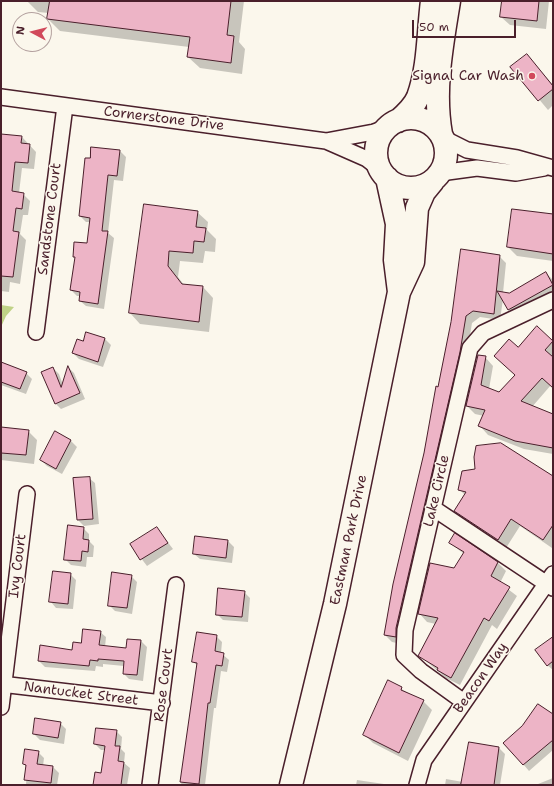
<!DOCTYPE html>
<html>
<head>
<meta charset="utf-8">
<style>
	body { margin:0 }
	#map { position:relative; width:554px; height:786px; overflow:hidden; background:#fbf7ec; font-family:"Shantell Sans",sans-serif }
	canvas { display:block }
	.frame { position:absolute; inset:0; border:2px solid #4a1f2b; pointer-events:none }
	.north { position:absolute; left:12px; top:12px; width:40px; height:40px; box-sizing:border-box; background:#fbf7ec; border:1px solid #b4a19f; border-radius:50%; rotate:277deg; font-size:11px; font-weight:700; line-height:16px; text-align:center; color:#4a1f2b }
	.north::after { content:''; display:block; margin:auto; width:14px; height:18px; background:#d1495b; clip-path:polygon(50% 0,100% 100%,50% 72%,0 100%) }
	.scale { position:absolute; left:412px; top:20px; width:104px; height:18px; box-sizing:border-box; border:2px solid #4a1f2b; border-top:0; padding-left:5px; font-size:12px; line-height:14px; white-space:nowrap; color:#4a1f2b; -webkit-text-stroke:3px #fbf7ec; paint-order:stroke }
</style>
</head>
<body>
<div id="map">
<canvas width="554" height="786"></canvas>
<div class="frame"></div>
<div class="north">N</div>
<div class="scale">50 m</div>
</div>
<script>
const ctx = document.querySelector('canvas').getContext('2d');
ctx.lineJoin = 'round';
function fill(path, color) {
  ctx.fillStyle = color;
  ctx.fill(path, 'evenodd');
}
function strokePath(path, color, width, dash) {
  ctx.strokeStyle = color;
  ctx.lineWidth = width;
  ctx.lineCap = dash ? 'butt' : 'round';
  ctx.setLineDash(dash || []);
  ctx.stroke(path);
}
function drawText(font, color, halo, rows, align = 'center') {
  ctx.font = font + ' "Shantell Sans",sans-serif';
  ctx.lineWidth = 3;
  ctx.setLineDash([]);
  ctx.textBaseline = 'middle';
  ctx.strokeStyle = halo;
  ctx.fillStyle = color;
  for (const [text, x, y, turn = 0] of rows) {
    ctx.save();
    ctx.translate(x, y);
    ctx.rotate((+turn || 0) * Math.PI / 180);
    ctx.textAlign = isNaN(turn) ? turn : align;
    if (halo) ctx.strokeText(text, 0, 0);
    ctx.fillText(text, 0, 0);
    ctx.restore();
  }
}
fill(new Path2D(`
	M1,305L14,307L6,316L1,327Z`), '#c0d287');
fill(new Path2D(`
	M27,1H244L239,42L245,49L242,74L200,68L188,57L189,47L60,31L48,19L49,13L38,12Z
	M503,1H549L546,29L510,25L501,17Z
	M527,55L553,85V105L548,110L512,67Z
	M1,135L22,137L36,152L34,169L22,168L19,193L23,194L30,201L28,215H23L20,234L26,240L20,284L10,282L9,292L1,291Z
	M120,151L126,157L123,181L114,180L108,233L114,238L104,309L86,306L80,301V296H77L71,290L76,258L74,256L88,244L90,222H86L80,216L91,160Z
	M145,205L197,212L208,222L207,230L216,239L215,252L205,251L203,263L180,261L178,277L184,285L203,287L213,298L209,332L140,324L130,313Z
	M553,215V261L517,256L508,247Z
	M499,256L506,263L503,293L509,294L546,273L553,280V294L514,316L503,299L500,320L480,317L472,323L466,360L402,644L392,642L385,635L452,322Z
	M537,328L553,342V387L551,385L532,407L553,419V454L524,449L488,435L480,426L484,416L475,414L467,406L485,357L493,366L489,389L499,394L516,376L518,349Z
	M87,333L105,339L111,345L103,367L79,359L73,353L84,343Z
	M1,363L26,373L32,379L26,394L1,385Z
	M53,368L59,374L63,385L69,368L74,373L85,399L61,409L55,403Z
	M1,428L28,431L37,440L34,464L1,460Z
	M56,433L71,441L77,447L62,474L47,466L41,460Z
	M476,470L553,478L552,548L520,526L506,548L464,519L455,511L465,495L459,489Z
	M89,478L95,483L99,524L84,526L78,520Z
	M83,528L89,534V541L94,546L93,557H87L86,567L71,565L65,559Z
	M157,528L173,549L147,566L131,545Z
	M455,535L498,563L506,571L500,583L517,596L497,629L492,625L460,685L446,678L419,655L436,624L427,622L419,613L455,569L464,554L450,543Z
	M228,541L234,547L232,563L200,559L194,554Z
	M70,574L76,580L73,609L56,608L51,602Z
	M131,576L137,582L132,614L115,611L109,605Z
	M244,592L250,598L248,622L223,620L217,614Z
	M100,632L106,637L105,647L126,649L141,641L147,647L143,681L129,679L124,674V666L103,664V667L96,666L95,671L45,667L39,661L73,651Z
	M216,636L222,642L221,653L229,660L227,672L221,671L216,708H214L205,785H181L198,666L193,662Z
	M553,638V670L547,665Z
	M389,682L423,701L432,710L408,761L373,743L364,734Z
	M553,715V750L529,771L505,743Z
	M60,723L66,729L64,744L40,740L34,734Z
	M116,731L122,737L121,749L125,753L124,763L130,768L127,785H94L101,774L105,750H101L95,744Z
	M470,743L499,748L505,754L500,785H445L446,779L463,782Z
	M38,752L44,758L43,766L53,767L59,773L57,785H26L27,767L24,764Z
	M553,778V785H532L538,784Z
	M357,780L384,784L385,785H356Z`), '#0003');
const building = new Path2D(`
	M50,1H231L227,35L234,36L231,63L187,57L190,37L47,19Z
	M502,1H539L537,21L500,17Z
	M527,54L553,86V89L538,101L510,67Z
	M1,134L22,136L21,143L30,144L28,163L15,162L12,191L24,193L22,209L16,208L13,231L19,232L13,277L1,276Z
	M91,147L120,150L117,176L108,175L102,231H108L98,304L79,301L80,292L70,290L75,257H73L74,242L87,243L90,218L79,216L85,158H90Z
	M144,204L198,211L196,227L206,228L204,242L194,241L193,253L169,251L168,266L182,284L203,286L199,322L129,313Z
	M512,209L553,214V254L507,247Z
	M461,249L500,255L494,314L473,311L466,316L460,352L396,628V637L384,635L393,584L424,453L436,386L438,387L451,322Z
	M546,272L553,285L508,310L497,291L509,293Z
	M537,326L553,341L545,350L553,357V388L542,378L521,401L553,414V448L515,441L478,426L485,410L466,406L478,355L486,356L481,385L499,392L515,375L494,356L509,339L518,347Z
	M86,332L105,338L98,362L72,353L77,339L83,341Z
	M1,362L27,372L20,389L1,382Z
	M68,366L80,393L55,404L41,372L53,367L61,387Z
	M1,427L29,430L26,455L1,453Z
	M55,431L71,440L56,469L40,460Z
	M501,443L553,476V525L543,540L511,519L498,540L454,511L466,492L458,490L462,471L475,469L474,457L476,446Z
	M90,477L93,519L77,520L73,478Z
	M68,525L84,527L83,539L89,540L88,552L82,551L81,561L64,560Z
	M157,527L168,543L140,560L130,544Z
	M455,533L498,562L491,576L510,587L489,621L484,618L451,678L437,670L438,668L418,656L438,618L418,614L430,563L454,568L464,552L449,543Z
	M195,536L228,540L226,558L193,554Z
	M53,571L71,573L68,604L49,602Z
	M112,572L132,575L127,608L108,606Z
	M218,588L245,591L242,617L216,615Z
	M83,629L101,631L99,645L126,648L127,639L141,640L137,675L123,674L124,661L98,659V661L90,660L89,666L38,661L40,645L72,650L73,642L81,643Z
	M197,632L217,635L215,651L224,653L222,666L216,665L210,703H208L199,784L180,782L197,663L192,662Z
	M553,637V661L547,666L535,650Z
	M388,680L402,687L401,690L424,700L399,753L363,735Z
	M538,704L553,714V740L523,765L503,743L522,726Z
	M35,718L61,722L58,738L33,734Z
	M96,728L117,730L115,746H120L118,761L124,762L121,785H93L95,772L101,773L105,746L94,744Z
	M469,742L499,747L494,785H461Z
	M25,749L39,751L37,764L53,766L51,783L24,780L26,765L23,764Z`);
fill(building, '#edb4c6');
strokePath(building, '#4a1f2b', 1);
const street = new Path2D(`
	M1,97L326,141L367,159L380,169
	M443,138L467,150L517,158L553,168
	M326,141L374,132L388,127
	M440,173L477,168L516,173L544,168
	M36,332L65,106
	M433,508L553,588
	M1,684L162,703
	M464,702L421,671L404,655L405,630L470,348L483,333L553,300
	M1,707L27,494
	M150,785L176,585
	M417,785L424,760L553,574`);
const secondary = new Path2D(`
	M376 153a35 35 0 1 1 70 0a35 35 0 1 1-70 0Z
	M398,121C406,114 414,107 418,97C429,67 428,32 432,1
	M441,134C433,90 442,45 449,1
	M387,178L397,224L395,260L399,292
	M291,785L335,604L399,292L413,262L417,208L424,192L433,181`);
strokePath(street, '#4a1f2b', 18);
strokePath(secondary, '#4a1f2b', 25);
strokePath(street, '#fbf7ec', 15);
strokePath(secondary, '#fbf7ec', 22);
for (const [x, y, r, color] of [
	[532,76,4,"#d1495b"]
]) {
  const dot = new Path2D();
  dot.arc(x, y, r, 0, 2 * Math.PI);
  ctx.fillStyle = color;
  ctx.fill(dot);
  strokePath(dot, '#fbf7ec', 1.5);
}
drawText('14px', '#4a1f2b', '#fbf7ec', [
	["Signal Car Wash",524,76]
], 'right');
drawText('14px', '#4a1f2b', '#fbf7ec', [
	["Cornerstone Drive",164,119,7],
	["Sandstone Court",50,219,-83],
	["Lake Circle",437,491,-77],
	["Eastman Park Drive",349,540,-78],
	["Ivy Court",18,566,-83],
	["Beacon Way",481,678,-55],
	["Rose Court",164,685,-83],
	["Nantucket Street",81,694,7]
]);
</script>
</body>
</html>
